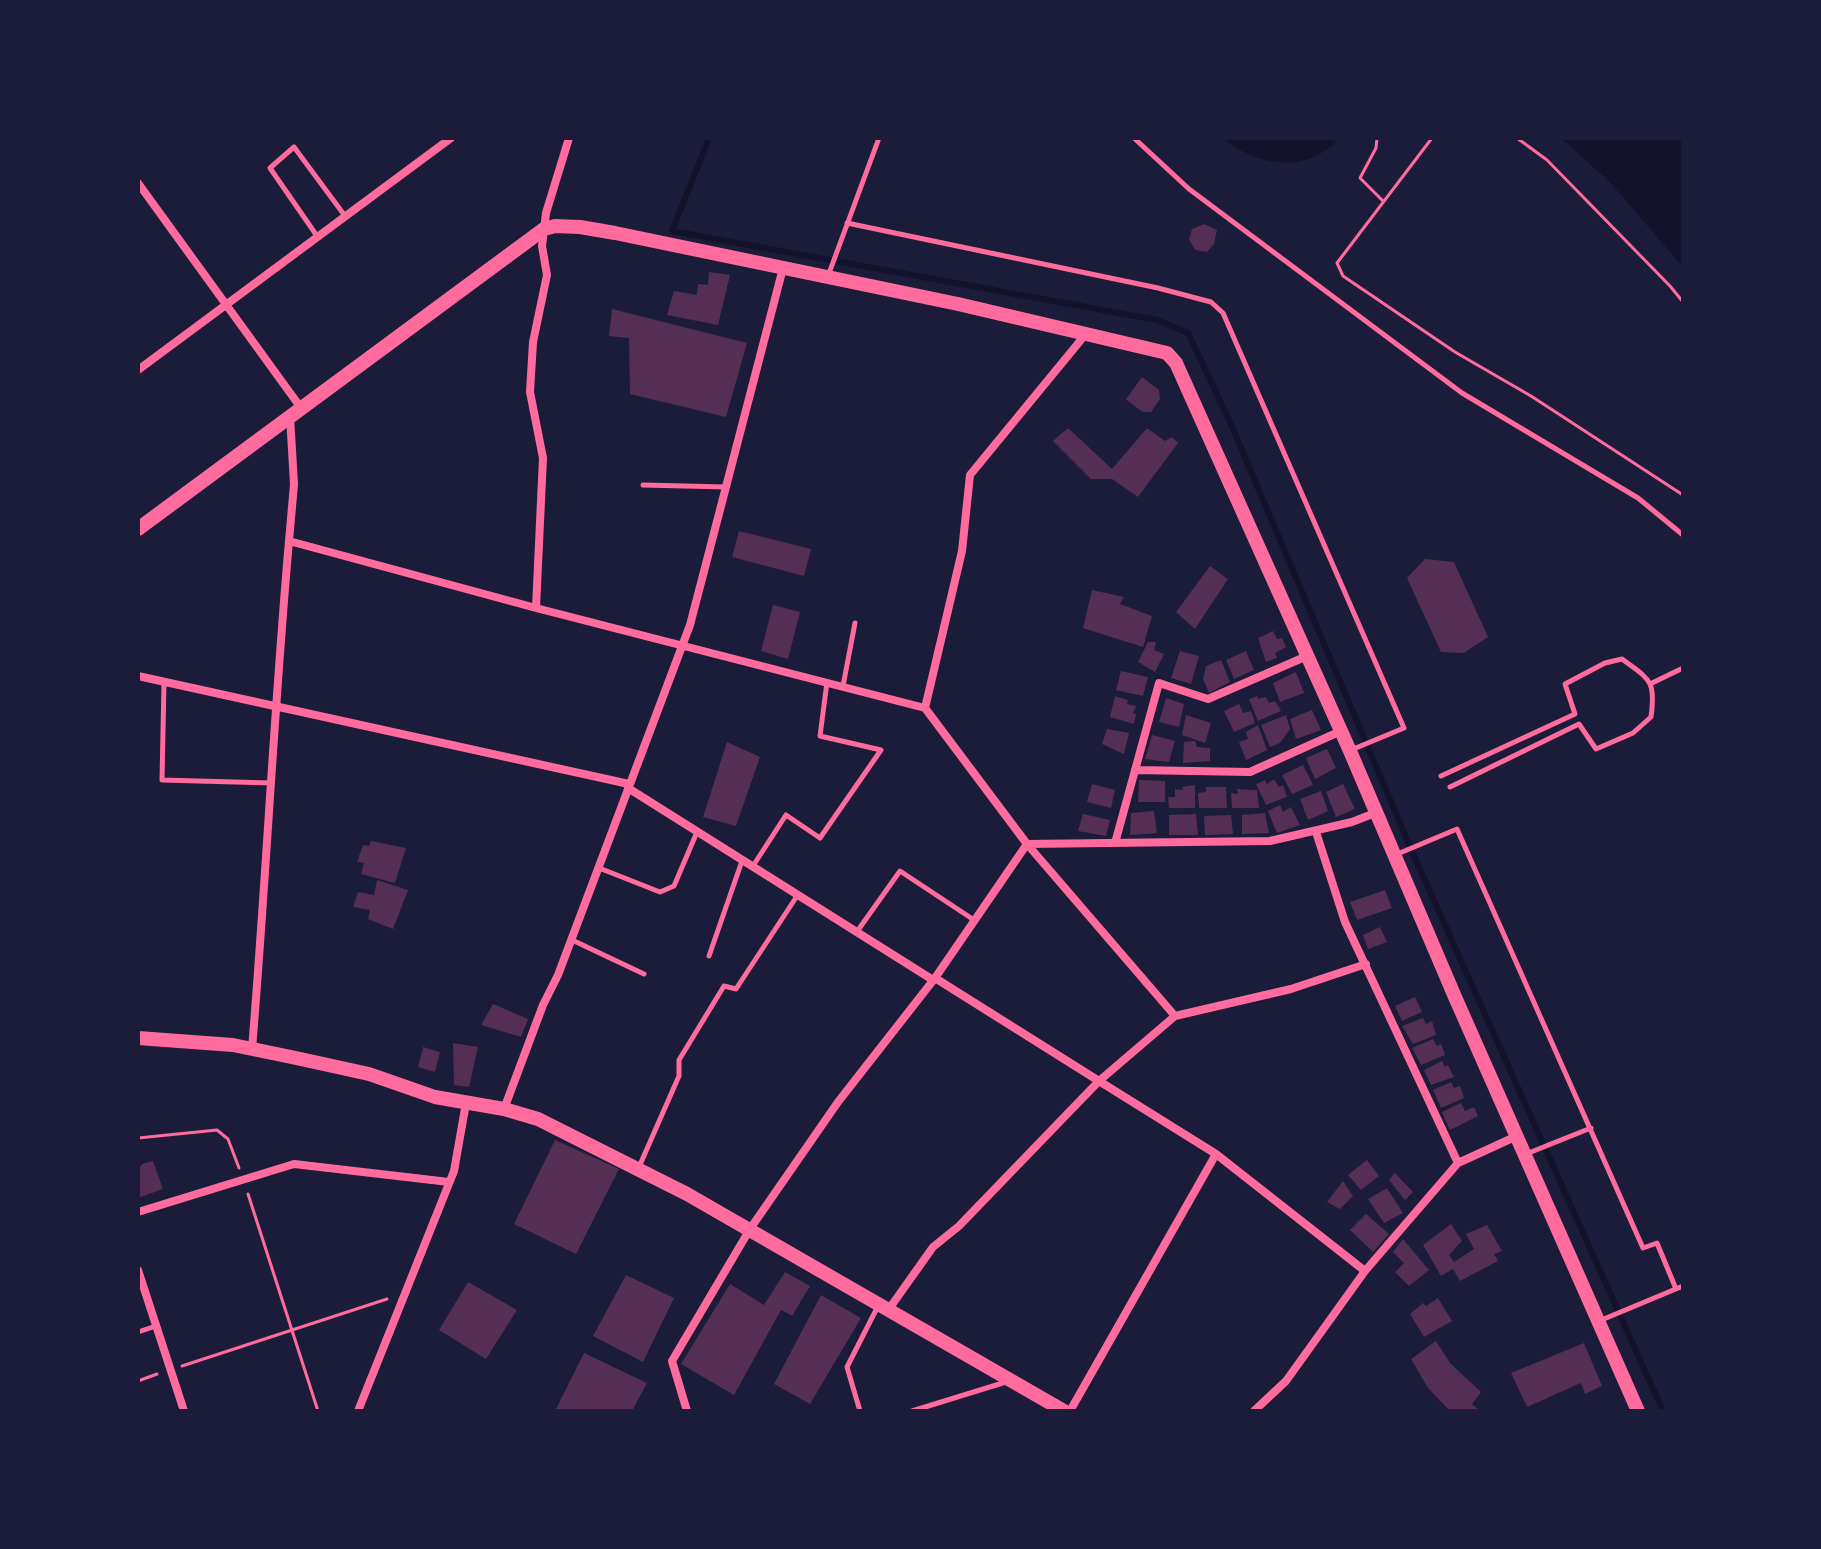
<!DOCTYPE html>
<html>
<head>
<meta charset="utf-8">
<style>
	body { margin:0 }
	#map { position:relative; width:1821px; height:1549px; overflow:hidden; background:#1b1b3a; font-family:"Open Sans",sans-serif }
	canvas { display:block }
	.frame { position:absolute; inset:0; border:140px solid #1b1b3a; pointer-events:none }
</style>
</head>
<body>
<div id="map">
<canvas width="1821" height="1549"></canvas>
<div class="frame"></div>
</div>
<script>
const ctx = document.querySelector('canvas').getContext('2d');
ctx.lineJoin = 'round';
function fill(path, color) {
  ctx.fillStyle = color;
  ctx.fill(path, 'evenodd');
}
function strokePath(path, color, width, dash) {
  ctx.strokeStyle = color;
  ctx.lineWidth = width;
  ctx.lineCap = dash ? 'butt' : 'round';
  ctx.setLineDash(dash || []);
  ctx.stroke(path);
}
fill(new Path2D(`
	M1222,138H1339C1307,175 1257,166 1222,138Z
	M1561,138H1683V267L1610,182Z`), '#12122b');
strokePath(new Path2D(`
	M709,138L672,231L1157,320L1188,333L1230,422L1414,856L1663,1411`), '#12122b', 6);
fill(new Path2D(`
	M1204,224L1217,230L1214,244L1207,252L1195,250L1189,239L1192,229Z
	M709,272L730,275L718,325L667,315L674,291L697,295L698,284L708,285Z
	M612,309L747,343L726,417L630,394L629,338L609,336Z
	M1142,377L1159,390L1160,399L1151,412H1142L1126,399Z
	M1068,428L1112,469L1147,428L1165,441L1172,437L1178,443L1138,497L1112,479H1091L1053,441Z
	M739,531L811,549L804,576L732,557Z
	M1425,559L1454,562L1488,637L1464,653L1441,652L1407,578Z
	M1210,566L1228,579L1195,629L1176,612Z
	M1092,590L1124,597L1120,604L1152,616L1143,647L1083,628Z
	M773,605L800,612L788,659L761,651Z
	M1273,631L1277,639L1282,638L1286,647L1275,653L1277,658L1266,662L1258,638Z
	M1148,642H1156L1154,650L1164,654L1155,672L1138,662Z
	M1180,651L1199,656L1191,684L1171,678Z
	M1246,651L1254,670L1234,679L1226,660Z
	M1221,660L1230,682L1209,693L1203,679L1206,666Z
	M1121,671L1148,677L1143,696L1116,690Z
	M1296,672L1304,693L1280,702L1273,683Z
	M1115,696L1128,700L1127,704L1136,706L1133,713L1136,714L1134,724L1110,717Z
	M1257,696L1258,699L1266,697L1269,703L1275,701L1281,711L1258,721L1249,699Z
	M1166,698L1184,704L1179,727L1159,722Z
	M1239,704L1243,713L1251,711L1255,723L1234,732L1224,711Z
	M1312,710L1321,730L1296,739L1290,719Z
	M1186,715L1211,723L1205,743L1182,735Z
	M1286,715L1290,729L1280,743L1270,747L1261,725Z
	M1258,725L1267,750L1246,760L1239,742L1248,739L1246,732Z
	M1107,729L1129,733L1124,754L1102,744Z
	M1152,735L1175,741L1169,762L1145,759Z
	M1195,741L1197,747L1210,748V761L1183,763L1184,742Z
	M727,742L760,757L736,826L703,817Z
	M1327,749L1336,768L1315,779L1306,758Z
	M1303,765L1313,785L1292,794L1282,775Z
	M1274,779L1279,787L1283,785L1287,797L1266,805L1256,784L1265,780L1267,784Z
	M1139,780L1165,781V802H1138Z
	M1092,784L1115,790L1111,808L1087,802Z
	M1343,784L1355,809L1336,817L1326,792Z
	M1195,785V808H1169L1168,797H1175V789L1183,790L1182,787Z
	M1206,787H1226L1227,808H1199L1198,793L1206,792Z
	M1237,789L1257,790L1259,808H1232L1231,793L1238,794Z
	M1321,791L1328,811L1308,820L1300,799Z
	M1280,805L1283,812L1291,807L1300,825L1277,833L1268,811Z
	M1154,811L1157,833L1130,835L1131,813Z
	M1265,813L1269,833L1242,834V815Z
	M1083,814L1110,820L1106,836L1078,831Z
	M1196,814L1198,835H1169V815Z
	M1231,815L1233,834L1205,835L1204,816Z
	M371,841L406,848L395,883L361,874L364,863L357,862L363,845L369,846Z
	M377,880L408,890L393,929L368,919L370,910L353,907L358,892L374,895Z
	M1385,890L1392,908L1357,920L1350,902Z
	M1380,927L1387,942L1368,949L1363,935Z
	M1415,997L1422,1012L1402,1021L1395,1006Z
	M493,1004L528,1019L521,1037L481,1025Z
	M1423,1018L1426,1024L1432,1021L1436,1035L1413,1044L1402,1026Z
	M1433,1039L1437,1046L1441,1044L1445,1055L1421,1065L1412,1048Z
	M453,1043L478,1047L469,1087L454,1085Z
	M423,1047L440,1052L435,1072L418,1067Z
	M1442,1061L1445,1067L1448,1065L1454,1077L1431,1085L1424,1070Z
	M1451,1082L1454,1088L1460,1086L1464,1098L1441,1108L1433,1090Z
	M1461,1103L1465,1111L1474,1107L1478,1116L1450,1130L1442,1112Z
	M555,1140L619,1169L576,1254L514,1224Z
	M1367,1160L1379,1176L1361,1190L1348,1175Z
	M153,1161L163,1189L138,1198V1171L142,1164Z
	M1395,1173L1413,1192L1405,1200L1389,1180Z
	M1343,1181L1353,1196L1340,1209L1327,1202Z
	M1387,1188L1403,1213L1384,1223L1368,1199Z
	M1366,1214L1389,1234L1373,1252L1350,1230Z
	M1451,1224L1462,1241L1449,1255L1454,1262L1474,1249L1466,1234L1487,1225L1502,1251L1494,1254L1498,1261L1460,1281L1453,1269L1441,1276L1423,1245Z
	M1403,1239L1429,1270L1409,1286L1395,1272L1404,1263L1393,1252Z
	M785,1272L810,1286L792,1316L781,1310L734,1395L681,1364L730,1284L764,1305Z
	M626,1275L674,1298L643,1362L593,1336Z
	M468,1282L517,1310L486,1359L439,1330Z
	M821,1295L861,1318L810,1404L774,1384Z
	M1438,1298L1452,1321L1424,1337L1410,1314L1423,1303L1426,1306Z
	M1436,1341L1450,1363L1481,1392L1472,1404L1480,1411H1450L1428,1388L1411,1359Z
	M1584,1343L1602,1386L1585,1394L1581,1383L1527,1407L1511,1373Z
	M584,1353L647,1383L632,1411H555Z`), '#542f53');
strokePath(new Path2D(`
	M1377,138L1376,148L1360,178L1383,201
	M1432,138L1337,263L1343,276L1455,352L1531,396L1683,495
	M1517,138L1547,160L1670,286L1683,302
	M138,1138L217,1130L228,1139L239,1168
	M248,1194L318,1411
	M182,1366L387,1299
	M138,1381L157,1374`), '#ff6b9d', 3);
strokePath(new Path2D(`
	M1134,138L1189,189L1462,393L1638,498L1683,535
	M847,223L1158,288L1211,302L1223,313L1404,728L1351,750
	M317,236L270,168L294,147L345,216
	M828,276L879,138
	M643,485L726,487
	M164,683L162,780L271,783
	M1650,684L1683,668
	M843,686L855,623
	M1441,776L1575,714L1565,684L1605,663L1622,659C1650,680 1656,680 1651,717L1633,733L1596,749L1579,724L1450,787
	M1395,855L1457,829L1643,1248L1657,1243L1676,1289
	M753,866L786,815L820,838L881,750L820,736L827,682
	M599,868L660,892L674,886L697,832
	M856,933L900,871L974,920
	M572,940L644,974
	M709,956L742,861
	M1526,1154L1591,1128
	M639,1167L679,1076V1060L724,986L736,989L797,896
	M1599,1321L1683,1286
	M138,1332L156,1326
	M860,1411L847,1367L877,1308
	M912,1411L1006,1382`), '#ff6b9d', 5);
strokePath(new Path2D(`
	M569,138L546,213L542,246L547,275L533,342L530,392L543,458L536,608L925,708L1027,844L1175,1016L1099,1081L935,978
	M138,183L301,408
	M138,370L451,138
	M290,416L294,484L289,541L536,608
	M138,676L629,784
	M925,708L962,551L970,475L1085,335
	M1135,770L1250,772L1341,731
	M628,788L933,980
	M1115,843L1159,683L1208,699L1307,656
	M1175,1016L1291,989L1366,964
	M252,1049C266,880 274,710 289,541
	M504,1109L543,1005L558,975L690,625L783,268
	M1458,1163L1517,1136
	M138,1212L294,1164L449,1182
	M138,1270L184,1411
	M889,1309L933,1247L959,1226L1099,1081L1216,1154L1365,1271
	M358,1411L454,1171L466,1103
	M687,1411L672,1361L750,1229L838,1102L935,978L1027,844L1270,841L1352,822L1375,813
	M1070,1411L1216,1154
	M1254,1411L1286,1381L1365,1271L1458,1163L1345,922L1316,832`), '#ff6b9d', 8);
strokePath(new Path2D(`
	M138,529L544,229L555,226L580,227L615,233L958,304L1167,353L1176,363L1350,751L1455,997L1638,1411
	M138,1038L233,1045L296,1058L369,1074L435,1097L504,1109L538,1119L687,1194L1064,1411`), '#ff6b9d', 14);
</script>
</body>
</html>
